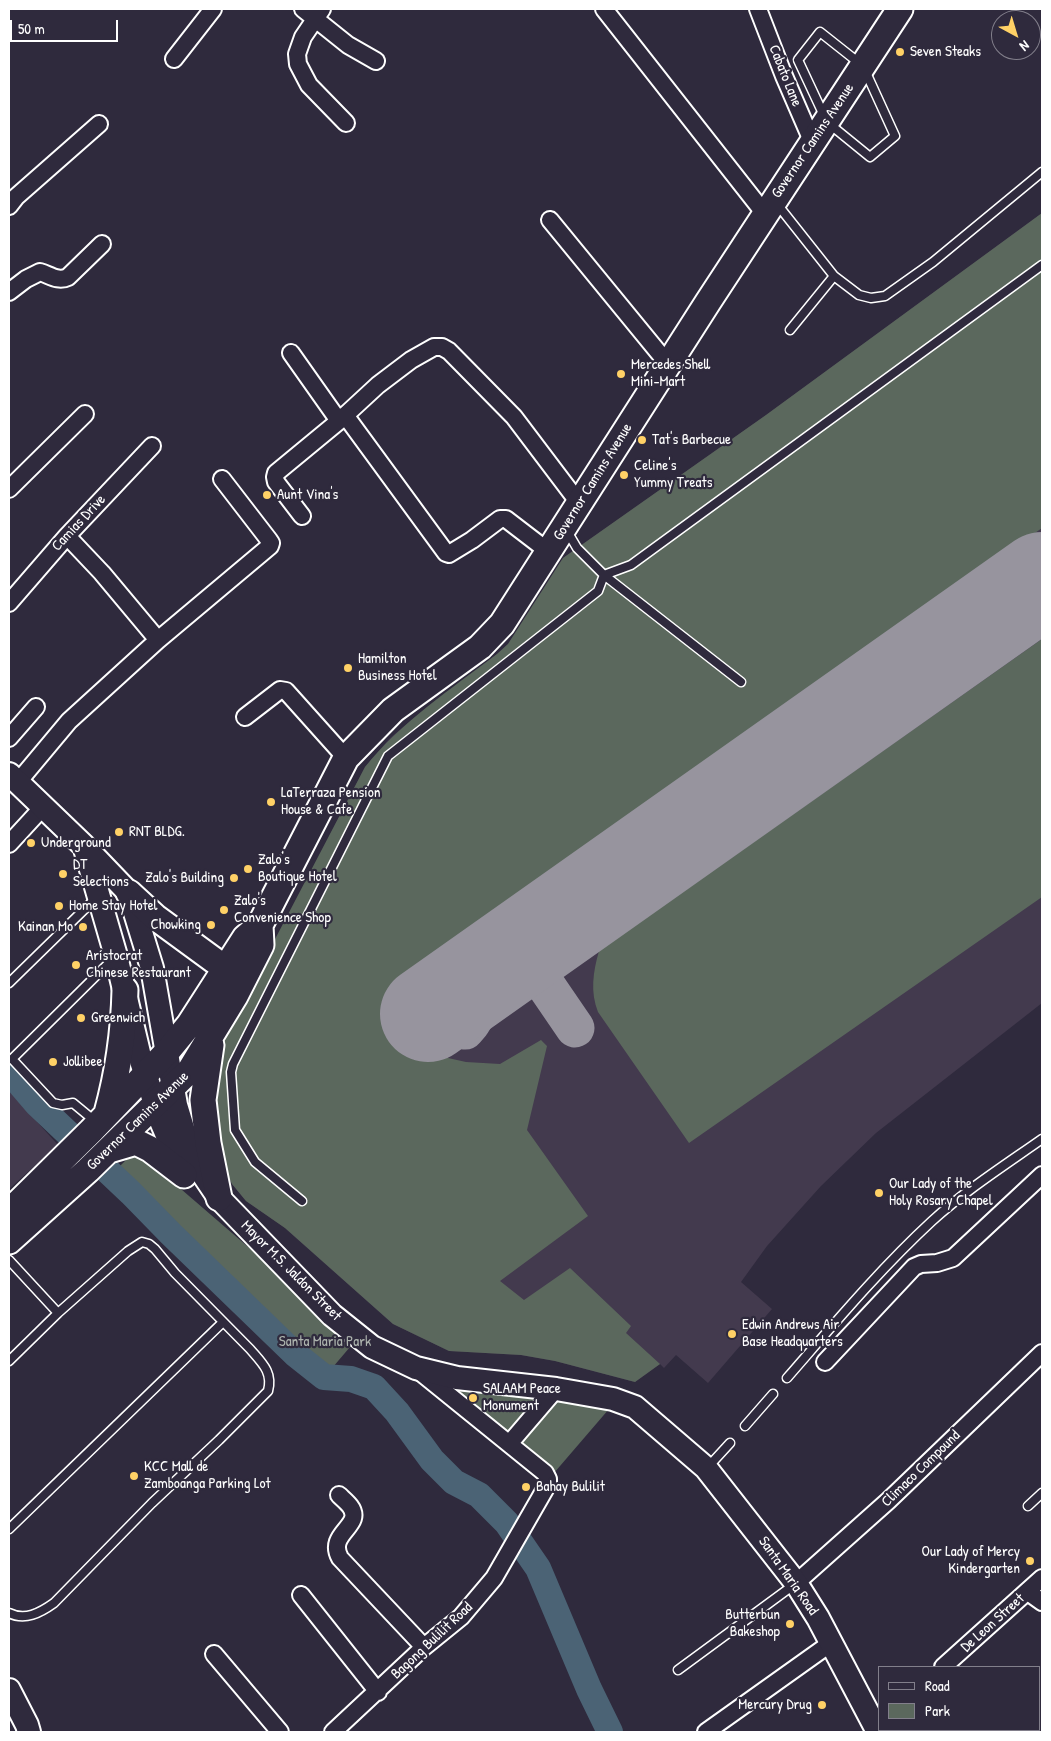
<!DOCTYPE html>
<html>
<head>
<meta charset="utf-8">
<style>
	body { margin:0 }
	#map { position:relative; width:1051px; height:1741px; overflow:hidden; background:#2f2a3d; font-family:"Patrick Hand",sans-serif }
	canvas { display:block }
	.frame { position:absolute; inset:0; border:10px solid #fff; pointer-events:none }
	.legend { position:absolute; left:878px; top:1666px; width:162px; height:65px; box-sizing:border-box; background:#2f2a3d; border:1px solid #827f8b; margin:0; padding:6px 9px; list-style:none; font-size:15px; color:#fff }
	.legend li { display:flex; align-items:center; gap:10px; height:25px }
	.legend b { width:25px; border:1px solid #827f8b }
	.north { position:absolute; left:991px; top:10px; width:50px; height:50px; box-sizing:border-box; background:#2f2a3d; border:1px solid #827f8b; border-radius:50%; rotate:141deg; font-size:14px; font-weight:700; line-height:20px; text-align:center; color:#fff }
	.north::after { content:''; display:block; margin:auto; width:18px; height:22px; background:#ffd166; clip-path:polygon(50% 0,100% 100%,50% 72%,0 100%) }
	.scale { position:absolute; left:10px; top:20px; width:108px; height:22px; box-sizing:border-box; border:2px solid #fff; border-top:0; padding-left:6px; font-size:15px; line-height:18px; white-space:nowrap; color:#fff; -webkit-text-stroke:4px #2f2a3d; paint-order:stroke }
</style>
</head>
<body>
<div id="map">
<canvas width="1051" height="1741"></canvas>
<div class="frame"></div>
<ul class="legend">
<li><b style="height:6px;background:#2f2a3d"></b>Road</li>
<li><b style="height:14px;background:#5b685d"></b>Park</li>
</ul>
<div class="north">N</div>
<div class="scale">50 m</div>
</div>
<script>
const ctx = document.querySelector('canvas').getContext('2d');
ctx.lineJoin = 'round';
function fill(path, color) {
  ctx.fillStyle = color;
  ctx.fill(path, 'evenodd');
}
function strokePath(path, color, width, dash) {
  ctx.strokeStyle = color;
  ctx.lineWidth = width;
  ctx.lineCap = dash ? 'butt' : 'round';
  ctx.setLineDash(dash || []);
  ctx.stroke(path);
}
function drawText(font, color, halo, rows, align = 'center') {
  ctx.font = font + ' "Patrick Hand",sans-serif';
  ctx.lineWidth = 4.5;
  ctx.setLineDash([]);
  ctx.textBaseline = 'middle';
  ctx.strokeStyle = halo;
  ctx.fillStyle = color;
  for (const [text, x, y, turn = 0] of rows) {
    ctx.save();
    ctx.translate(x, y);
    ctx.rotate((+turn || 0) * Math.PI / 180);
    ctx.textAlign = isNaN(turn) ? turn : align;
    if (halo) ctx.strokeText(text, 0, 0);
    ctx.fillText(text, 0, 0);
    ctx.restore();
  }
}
fill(new Path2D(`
	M1042,213V1003L876,1133L821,1186L767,1246L741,1282L772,1309L708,1383L676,1355L664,1368L660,1364L635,1382L555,1361L521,1355L449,1351L393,1324L285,1228L246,1201L232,1184L256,978L365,767L390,738L414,718L497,654L508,644L563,558L766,415Z
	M9,1091L58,1145L9,1189Z`), '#433a4e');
fill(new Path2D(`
	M1042,213V528L400,984L448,1058L466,1062L500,1064L541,1040L547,1046L527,1130L588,1216L500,1281L524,1300L570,1268L631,1326L626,1333L660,1364L635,1382L555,1361L521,1355L449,1351L393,1324L285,1228L246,1201L232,1184L223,1166L213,1126L216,1052L365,767C401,722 451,689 497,654L508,644L563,558L766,415Z
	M1042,639V897L689,1143L598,1012C590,992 593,972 599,951Z
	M132,1154L145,1158L356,1340L327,1374L116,1170Z
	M446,1386L545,1395L507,1438Z
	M553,1398L609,1409L554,1473L515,1444Z`), '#5b685d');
strokePath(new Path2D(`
	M9,1068L19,1083L37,1104L131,1193L171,1234L295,1354L324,1377L351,1379L374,1387L397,1412L432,1460L454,1482L479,1495L507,1523L538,1568L589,1689L610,1732`), '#4b6375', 26);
strokePath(new Path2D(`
	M521,949L575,1028
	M496,966L450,968C447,972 442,976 440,981C433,998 447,1028 465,1030L471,1023L512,955`), '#97949e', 39);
strokePath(new Path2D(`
	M428,1014L1042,580`), '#97949e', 96);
const service = new Path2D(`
	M820,32L863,66L895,136L870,157L827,122L798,60Z
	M777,204L834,276L859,295L871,298L885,296L933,262L1042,172
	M790,330L834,276
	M567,531L577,548L604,575L631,565L1042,265
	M9,983L97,897
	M96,1122L73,1103L62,1105L53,1103L12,1059L113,959
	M302,1201L255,1162L235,1130L231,1072L233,1064L388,756L598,591L604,575L741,682
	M9,1260L58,1313
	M9,1361L58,1313L128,1251L142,1242L149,1244L155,1249L175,1273L250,1349C262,1363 273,1372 268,1391L219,1440L152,1503L54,1603C40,1613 25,1621 9,1613
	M787,1378C834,1324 880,1269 932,1221C966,1190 1005,1165 1042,1139
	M745,1426L773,1394
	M708,1467L730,1443
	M1028,1506L1042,1493
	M9,1529L223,1322
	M678,1670L795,1584`);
const minor = new Path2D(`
	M303,9L348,45L376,61
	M322,9L303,37L297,54L298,64L309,85L346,123
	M604,9L765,214
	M758,9L784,76L813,143
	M174,59L213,9
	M9,206L16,197L99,124
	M550,220L668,364
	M9,292L26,279L40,272C50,275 58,282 68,277L102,244
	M291,353L339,421
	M345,415L446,553L449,554L472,540L500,519H506L549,552
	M9,489L85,414
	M302,516L276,482L275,477L276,473L339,421L378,385L411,360L434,347H442L449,351L514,417L579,503
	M67,536L102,573L158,640
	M9,603L67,536L152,446
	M245,717L280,690L286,691L346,758
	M9,738L36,707
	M18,782L69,721L158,640L270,546L271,543L269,540L222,479
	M9,844L43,807
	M825,1362L914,1267L921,1264L937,1263L953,1258L1042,1175
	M509,1444L556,1389
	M339,1495C342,1498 347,1502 350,1506C365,1526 326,1533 340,1558L424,1647
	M796,1583L888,1501L1042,1353
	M1028,1592L1042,1602
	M301,1595L378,1692
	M214,1654L280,1732
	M943,1667L1042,1578
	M333,1732L424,1647L461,1617L494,1578L548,1484V1479L545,1473L419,1371
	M706,1732L831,1643`);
const secondary = new Path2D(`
	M9,774L84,846L129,893L152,968L176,1105L192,1158L219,1198L332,1315L372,1347L416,1368L457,1378L556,1389L613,1399L635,1407L706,1468L796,1583L818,1618L878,1732
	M85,849L116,956L141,1061L160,1119L184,1175
	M9,1690L27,1725L29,1732`);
const primary = new Path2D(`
	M129,893L155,917L226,969
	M211,1045L203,1100L208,1143L219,1198
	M107,1113C118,1073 124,1031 125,990
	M109,1150L136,1142L150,1149L184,1175
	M9,1212L91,1131L166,1053L189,1025L245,938L260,925L346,758L393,710L480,647L502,624L708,302L900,9
	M9,1241L88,1170L190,1070L235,996L261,945L260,925`);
strokePath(service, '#fff', 11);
strokePath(minor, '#fff', 20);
strokePath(secondary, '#fff', 26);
strokePath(primary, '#fff', 29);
strokePath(service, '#2f2a3d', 8);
strokePath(minor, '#2f2a3d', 16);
strokePath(secondary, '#2f2a3d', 22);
strokePath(primary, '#2f2a3d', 25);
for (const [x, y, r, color] of [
	[900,52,5,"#ffd166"],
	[621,374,5,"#ffd166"],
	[642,440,5,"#ffd166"],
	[624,475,5,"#ffd166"],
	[267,495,5,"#ffd166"],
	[348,668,5,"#ffd166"],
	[271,802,5,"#ffd166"],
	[119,832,5,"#ffd166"],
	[31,843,5,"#ffd166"],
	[248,869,5,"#ffd166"],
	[63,874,5,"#ffd166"],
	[234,878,5,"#ffd166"],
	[59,906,5,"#ffd166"],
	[224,910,5,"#ffd166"],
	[211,925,5,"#ffd166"],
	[83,927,5,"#ffd166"],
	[76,965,5,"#ffd166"],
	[81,1018,5,"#ffd166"],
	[53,1062,5,"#ffd166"],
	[879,1193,5,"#ffd166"],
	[732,1334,5,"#ffd166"],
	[473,1398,5,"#ffd166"],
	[134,1476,5,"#ffd166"],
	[526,1487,5,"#ffd166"],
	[1030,1561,5,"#ffd166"],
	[790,1624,5,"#ffd166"],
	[822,1705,5,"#ffd166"]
]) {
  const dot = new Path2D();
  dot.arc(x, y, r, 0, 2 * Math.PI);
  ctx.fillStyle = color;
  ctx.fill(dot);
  strokePath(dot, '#2f2a3d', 2);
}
drawText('15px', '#fff', '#2f2a3d', [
	["Seven Steaks",910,52],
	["Mercedes Shell",631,365],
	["Mini-Mart",631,382],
	["Tat's Barbecue",652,440],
	["Celine's",634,466],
	["Yummy Treats",634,483],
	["Aunt Vina's",277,495],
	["Hamilton",358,659],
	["Business Hotel",358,676],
	["LaTerraza Pension",281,793],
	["House & Cafe",281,810],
	["RNT BLDG.",129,832],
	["Underground",41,843],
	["Zalo's",258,860],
	["Boutique Hotel",258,877],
	["DT",73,865],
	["Selections",73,882],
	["Zalo's Building",224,878,"right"],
	["Zalo's",234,901],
	["Convenience Shop",234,918],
	["Home Stay Hotel",69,906],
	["Chowking",201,925,"right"],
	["Kainan Mo",73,927,"right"],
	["Aristocrat",86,956],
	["Chinese Restaurant",86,973],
	["Greenwich",91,1018],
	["Jollibee",63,1062],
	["Our Lady of the",889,1184],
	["Holy Rosary Chapel",889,1201],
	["Edwin Andrews Air",742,1325],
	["Base Headquarters",742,1342],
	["SALAAM Peace",483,1389],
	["Monument",483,1406],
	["KCC Mall de",144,1467],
	["Zamboanga Parking Lot",144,1484],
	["Bahay Bulilit",536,1487],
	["Our Lady of Mercy",1020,1552,"right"],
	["Kindergarten",1020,1569,"right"],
	["Butterbun",780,1615,"right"],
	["Bakeshop",780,1632,"right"],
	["Mercury Drug",812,1705,"right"]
], 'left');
drawText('15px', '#fff', '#2f2a3d', [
	["Cabato Lane",785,76,68],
	["Governor Camins Avenue",813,141,-56],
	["Governor Camins Avenue",593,482,-58],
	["Camias Drive",79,523,-47],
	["Governor Camins Avenue",138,1121,-44],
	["Mayor M.S. Jaldon Street",291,1271,45],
	["Climaco Compound",921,1469,-44],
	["Santa Maria Road",788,1576,55],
	["De Leon Street",993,1623,-42],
	["Bagong Bulilit Road",432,1641,-43]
]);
drawText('15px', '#adb4ae', '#2f2a3d', [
	["Santa Maria Park",325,1342]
]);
</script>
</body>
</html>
